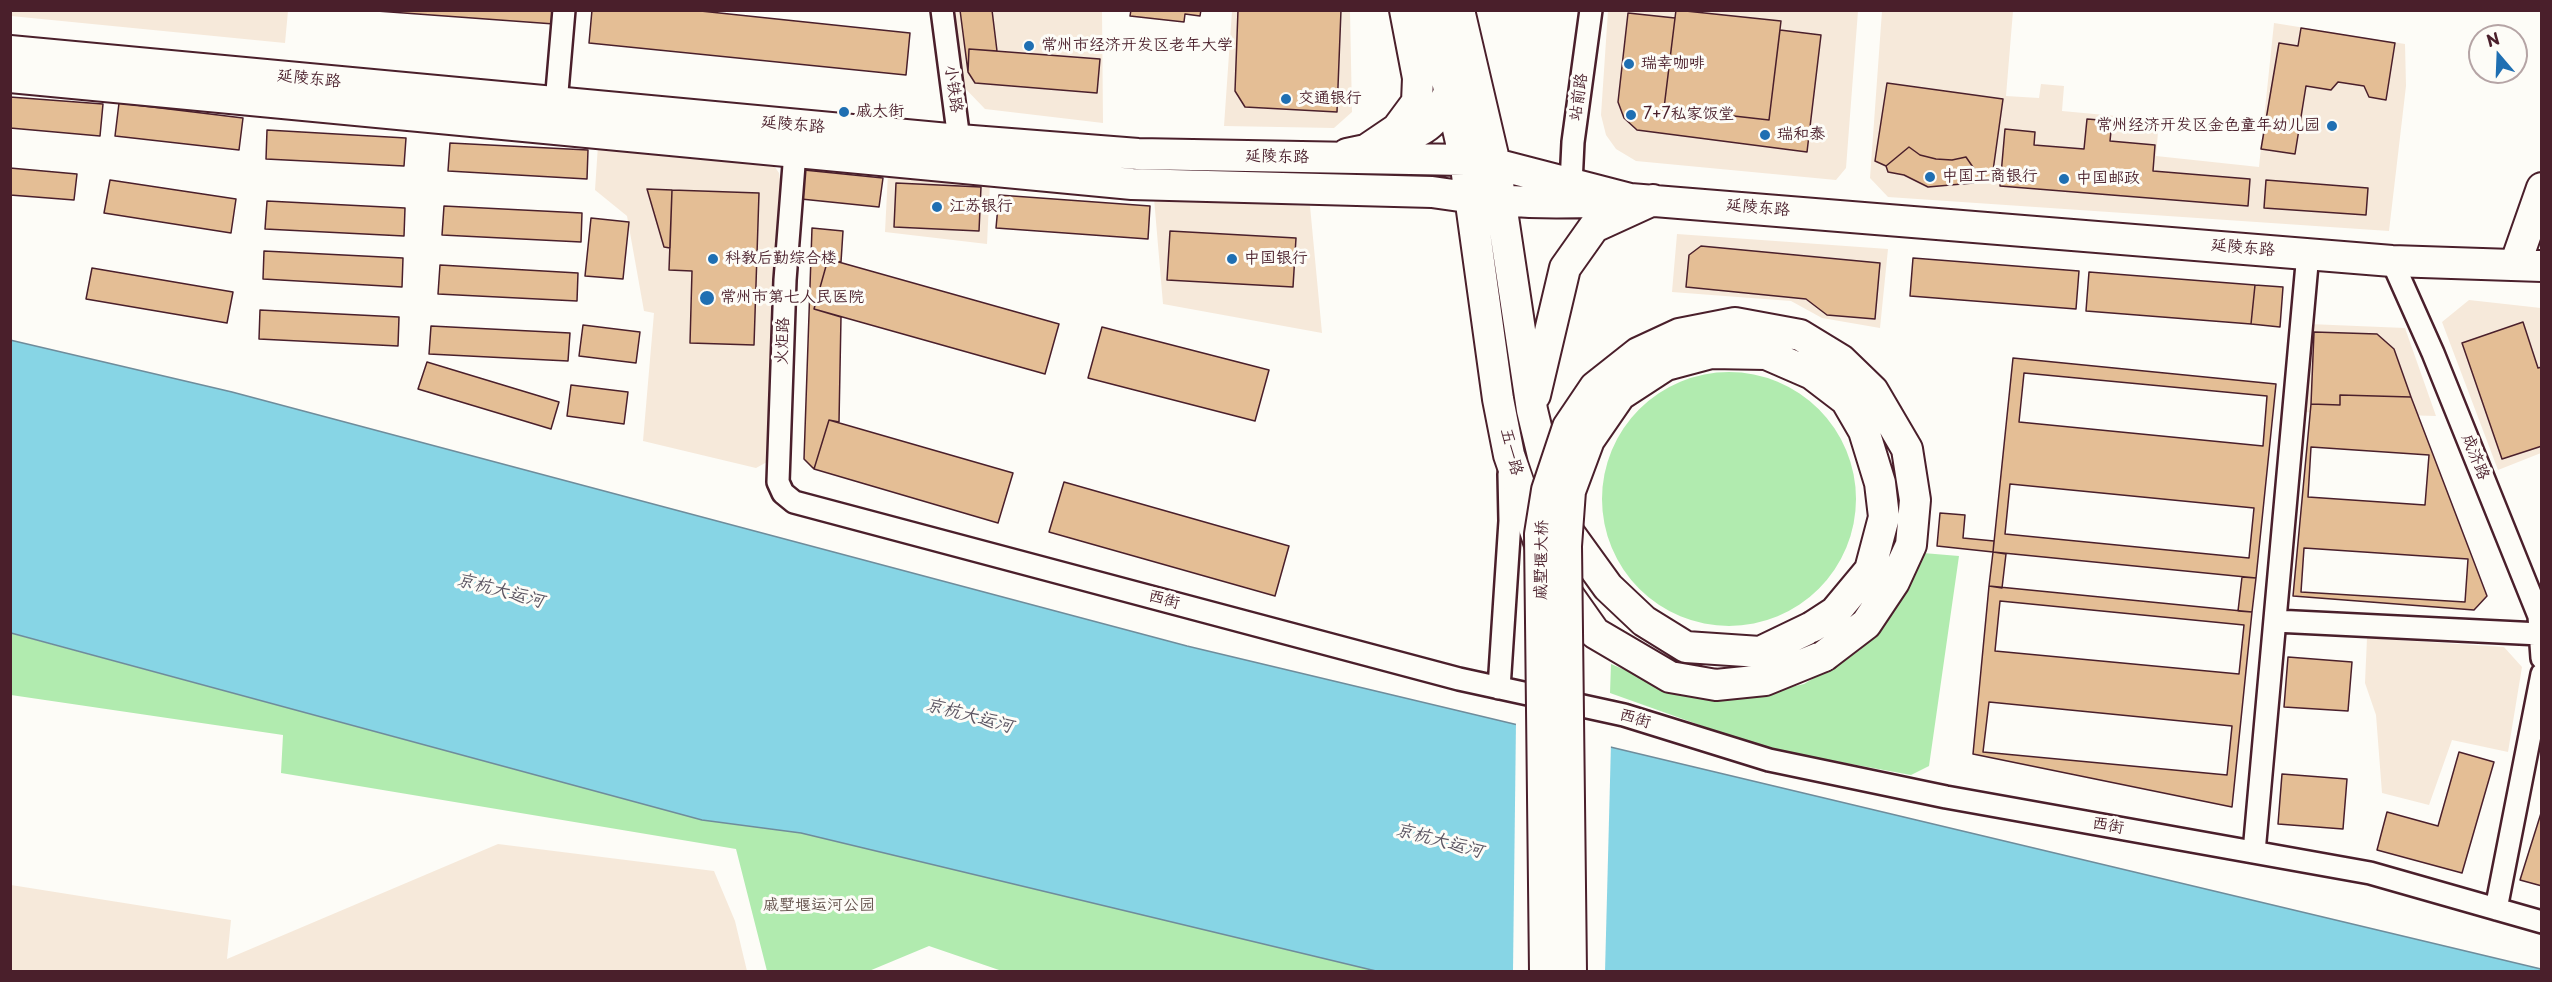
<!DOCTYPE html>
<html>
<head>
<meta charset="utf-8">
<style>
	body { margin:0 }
	#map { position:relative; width:2552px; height:982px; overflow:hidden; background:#fdfcf7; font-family:"Playpen Sans",sans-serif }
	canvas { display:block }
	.frame { position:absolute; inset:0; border:12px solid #4a1f2b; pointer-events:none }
	.north { position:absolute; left:2468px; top:24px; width:60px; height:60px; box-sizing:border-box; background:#fdfcf7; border:2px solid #b5a4a5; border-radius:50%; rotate:341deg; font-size:16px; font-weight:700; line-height:24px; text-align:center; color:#4a1f2b }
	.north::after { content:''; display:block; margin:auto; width:21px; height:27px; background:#1f6fb2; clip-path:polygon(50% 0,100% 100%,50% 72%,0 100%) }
</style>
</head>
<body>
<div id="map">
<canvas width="2552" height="982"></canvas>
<div class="frame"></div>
<div class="north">N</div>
</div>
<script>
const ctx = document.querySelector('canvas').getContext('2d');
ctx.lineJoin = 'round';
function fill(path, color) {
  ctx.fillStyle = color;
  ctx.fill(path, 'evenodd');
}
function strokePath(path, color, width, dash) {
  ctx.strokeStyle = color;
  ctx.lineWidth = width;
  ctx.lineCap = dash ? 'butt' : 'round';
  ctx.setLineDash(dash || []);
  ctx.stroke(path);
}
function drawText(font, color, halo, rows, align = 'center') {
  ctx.font = font + ' "Playpen Sans","LXGW WenKai TC",sans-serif';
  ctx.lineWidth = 6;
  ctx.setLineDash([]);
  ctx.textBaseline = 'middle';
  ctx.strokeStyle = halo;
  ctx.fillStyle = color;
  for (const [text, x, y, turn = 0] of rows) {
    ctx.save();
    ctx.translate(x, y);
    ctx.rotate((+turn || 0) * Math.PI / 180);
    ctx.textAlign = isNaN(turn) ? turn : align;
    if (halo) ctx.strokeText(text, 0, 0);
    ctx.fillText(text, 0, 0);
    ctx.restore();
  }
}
fill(new Path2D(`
	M10,11L11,10L288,11L285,43L11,16Z
	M950,11H1102L1103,123L985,109L959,82Z
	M1232,11H1350L1352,112L1334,128L1224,126Z
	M1608,11H1858L1846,168L1836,180L1636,161L1616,149L1606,135L1601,115Z
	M1882,11H2013L2006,96L2039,98L2041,84L2064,86L2062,111L2159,120L2156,156L2259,167L2274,23L2405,44L2406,86L2389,231L1888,197L1870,178Z
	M598,145L773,164L779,173L781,185L772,285L767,462L756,468L643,441L654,313L644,311L627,216L595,190Z
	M888,173L990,183L987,244L885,232Z
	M1154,198L1310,206L1322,333L1163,304Z
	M1677,234L1888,249L1880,328L1822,318L1791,301L1672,292Z
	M2469,300L2541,308V453L2498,470L2442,322Z
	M2309,324L2405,328L2436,416L2301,412Z
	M2367,638L2504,647L2522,667L2508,752L2452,740L2429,805L2382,793L2376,715L2365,683Z
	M498,844L714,871L735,921L747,971H11V885L231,920L227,959Z`), '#f6e9da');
fill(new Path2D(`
	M1602 499a127 127 0 1 1 254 0a127 127 0 1 1-254 0Z
	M1923,553L1959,556L1929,766L1911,775L1764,748L1610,693L1611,664L1679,693L1739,699L1804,684L1860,650L1898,605Z
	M10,633L702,820L801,833L1376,971H1002L929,946L869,971H767L736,849L281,773L283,735L11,695Z`), '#b1ebaf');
const water = new Path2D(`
	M10,340L232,392L1187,646L2541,969V971H1376L801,833L702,820L11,633Z`);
fill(water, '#87d5e5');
strokePath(water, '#6f8c9b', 1.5);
fill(new Path2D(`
	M1516,721L1611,743L1605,972L1513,971Z`), '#fdfcf7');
const building = new Path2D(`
	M363,10H555L554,24Z
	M592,10H691L910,33L906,75L589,43Z
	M960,10H992L997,51L969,49L968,72Z
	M1131,10H1201L1200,16L1185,14L1184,22L1130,16Z
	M1238,10H1341L1337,112L1245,107L1235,91Z
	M1676,10L1781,21L1769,120L1664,108Z
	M1628,13L1675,18L1664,108L1769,120L1780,30L1821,35L1807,152L1637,130L1624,118L1618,102Z
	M2301,28L2395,43L2386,100L2369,97L2364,86L2338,82L2331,90L2306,86L2295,154L2261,149L2279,43L2298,46Z
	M969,49L1100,59L1097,93L975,83L968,72Z
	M1887,83L2003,99L1992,178L1981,179L1966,157L1952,160L1936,159L1920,155L1909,147L1886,166L1875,161Z
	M10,97L103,104L100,136L10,128Z
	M119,103L243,118L239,150L115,136Z
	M2087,119L2112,121L2110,141L2155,145L2153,171L2250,179L2248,206L2000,186L2005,129L2035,132L2034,145L2084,149Z
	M267,130L406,138L404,166L266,159Z
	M450,143L588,150L587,179L448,171Z
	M1909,147L1920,155L1936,159L1952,160L1966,157L1981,179L1973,183L1928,187L1904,175L1888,172L1886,166Z
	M10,168L77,174L74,200L10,195Z
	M804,170L883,178L879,207L801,199Z
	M110,180L236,199L231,233L104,213Z
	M2266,180L2368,188L2366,215L2264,208Z
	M896,183L981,187L979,231L894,227Z
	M647,189L672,190L670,248L664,247Z
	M672,190L759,193L754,345L690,343L692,271L669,270Z
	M999,195L1150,206L1148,239L996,228Z
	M267,201L405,208L404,236L265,229Z
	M444,206L582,213L581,242L442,235Z
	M591,218L629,222L623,279L585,276Z
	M812,228L843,231L841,262L828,259L814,309L841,317L839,422L829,420L814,469L804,459Z
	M1170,231L1296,238L1293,287L1167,280Z
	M1701,246L1880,263L1875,319L1827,315L1806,299L1686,287L1689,255Z
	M264,251L403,258L402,287L263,279Z
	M1913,258L2079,271L2076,309L1910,296Z
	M828,259L1059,324L1045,374L814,309Z
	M440,265L578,273L577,301L438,294Z
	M92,268L233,292L227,323L86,299Z
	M2089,272L2255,285L2251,324L2086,311Z
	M2255,285L2283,287L2280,327L2251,324Z
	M260,310L399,317L398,346L259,339Z
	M2523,322L2538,368L2542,367V446L2502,459L2462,343Z
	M583,325L640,332L636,363L579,356Z
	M431,326L570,333L568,361L429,354Z
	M1102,327L1269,370L1255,421L1088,378Z
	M2314,332L2377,334L2394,349L2411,397L2340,395V405L2311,404Z
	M2013,358L2276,384L2256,578L1993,552Z
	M427,362L559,402L551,429L418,389Z
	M2024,373L2267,396L2263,446L2019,422Z
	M571,385L628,392L624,424L567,416Z
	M2340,395L2411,397L2487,596L2474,610L2293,596L2311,404L2340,405Z
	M829,420L1013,473L998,523L814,469Z
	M2311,447L2429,455L2425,505L2308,497Z
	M1064,482L1289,546L1275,596L1049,532Z
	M2010,484L2254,508L2249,558L2005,534Z
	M1940,513L1965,515L1963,538L1994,541L1993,552L1937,546Z
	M2304,548L2468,559L2465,602L2301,592Z
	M1993,552L2006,554L2002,588L1989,586Z
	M2242,577L2256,578L2252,612L2238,611Z
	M1989,586L2252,612L2232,807L1973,754Z
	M2000,601L2244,625L2239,674L1995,651Z
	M2288,657L2352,662L2348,711L2284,707Z
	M1989,702L2232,726L2227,775L1983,752Z
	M2459,752L2494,762L2462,873L2377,850L2387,812L2438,826Z
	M2282,774L2347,779L2343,829L2278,824Z
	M2542,810V886L2520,880Z`);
fill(building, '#e4be95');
strokePath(building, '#4a1f2b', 1.5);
const street = new Path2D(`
	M942,10L959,140V152
	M555,115L564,10
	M795,152L785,280L778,482L783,493L794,502L1459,679L1624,715L1769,760L1946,797L2370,873L2542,922
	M1571,184L1573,142L1591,10
	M2392,261L2433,353L2539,616L2542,658
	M2275,621L2540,634
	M1499,688L1510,521L1509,474
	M2254,852L2308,253
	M2496,909L2542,674`);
const secondary = new Path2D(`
	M1431,10L1465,160L1498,399L1509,455L1547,565L1595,633L1670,677L1716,685L1765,680L1824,656
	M1459,10L1495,164L1532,410L1543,456L1569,533L1608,587L1644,621L1686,647L1760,652L1812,627
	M10,51L959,140L1138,154L1465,160L1495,164L1630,199L2392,261L2542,266
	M10,77L1132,184L1432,192C1488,201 1544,205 1600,201
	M1383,144C1419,132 1435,130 1449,92
	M1347,154L1366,150L1397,129L1417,102L1418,78L1405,10
	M2515,265L2542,188
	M1535,395L1565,268L1594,227L1653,200`);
strokePath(street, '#4a1f2b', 26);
strokePath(secondary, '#4a1f2b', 34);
strokePath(street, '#fdfcf7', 21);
strokePath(secondary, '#fdfcf7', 30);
const secondaryBridge = new Path2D(`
	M1545,972L1540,534L1547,490L1568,427L1595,387L1638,353L1679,334L1735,323L1800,335L1841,360L1873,391L1907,449L1915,500L1911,545L1894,582L1866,624L1824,656
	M1571,972L1566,546L1570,491L1589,440L1620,395L1666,365L1711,353L1766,354L1812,374L1846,400L1864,431L1880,483L1884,517L1870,570L1835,612L1812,627`);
strokePath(secondaryBridge, '#4a1f2b', 34, []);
strokePath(secondaryBridge, '#fdfcf7', 30);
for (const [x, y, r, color] of [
	[1029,46,6,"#1f6fb2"],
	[1629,64,6,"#1f6fb2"],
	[1286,99,6,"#1f6fb2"],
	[844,112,6,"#1f6fb2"],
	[1631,115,6,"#1f6fb2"],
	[2332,126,6,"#1f6fb2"],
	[1765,135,6,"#1f6fb2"],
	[1930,177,6,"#1f6fb2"],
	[2064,179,6,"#1f6fb2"],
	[937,207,6,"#1f6fb2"],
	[713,259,6,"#1f6fb2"],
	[1232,259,6,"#1f6fb2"],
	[707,298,8,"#1f6fb2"]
]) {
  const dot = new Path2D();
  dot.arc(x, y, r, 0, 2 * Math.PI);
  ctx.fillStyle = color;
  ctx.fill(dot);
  strokePath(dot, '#fdfcf7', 2);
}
drawText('16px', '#4a1f2b', '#fdfcf7', [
	["常州市经济开发区老年大学",1041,46],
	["瑞幸咖啡",1641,64],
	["交通银行",1298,99],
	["戚大街",856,112],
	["7+7私家饭堂",1643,115],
	["常州经济开发区金色童年幼儿园",2320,126,"right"],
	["瑞和泰",1777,135],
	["中国工商银行",1942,177],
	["中国邮政",2076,179],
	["江苏银行",949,207],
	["科教后勤综合楼",725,259],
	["中国银行",1244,259],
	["常州市第七人民医院",720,298]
], 'left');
drawText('16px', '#4a1f2b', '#fdfcf7', [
	["延陵东路",309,79,6],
	["小铁路",953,89,82],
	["站前路",1579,97,-82],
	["延陵东路",793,125,5],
	["延陵东路",1277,157,1],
	["延陵东路",1758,208,5],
	["延陵东路",2243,248,5],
	["火炬路",783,341,-88],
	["五一路",1511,452,76],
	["成济路",2475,457,68],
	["戚墅堰大桥",1542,560,-89],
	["西街",1164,600,15],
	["西街",1635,719,16],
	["西街",2108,826,10]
]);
drawText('16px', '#64524c', '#fdfcf7', [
	["戚墅堰运河公园",819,906]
]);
drawText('italic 18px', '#5c5663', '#fdfcf7', [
	["京杭大运河",500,591,15],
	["京杭大运河",969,716,15],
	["京杭大运河",1439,841,15]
]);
</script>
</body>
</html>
